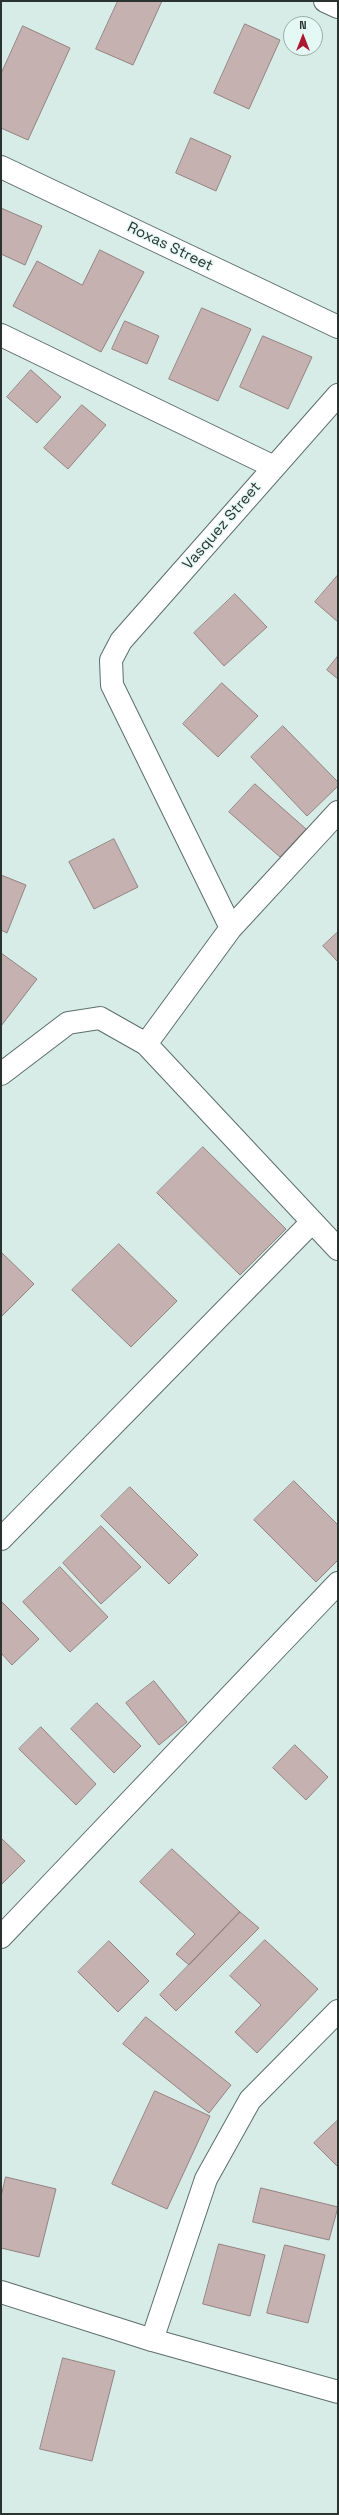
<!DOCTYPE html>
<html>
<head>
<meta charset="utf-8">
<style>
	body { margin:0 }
	#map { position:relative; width:339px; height:2515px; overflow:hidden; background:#d7ece7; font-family:"Space Grotesk",sans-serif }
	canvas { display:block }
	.frame { position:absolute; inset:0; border:2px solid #2b3331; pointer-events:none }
	.north { position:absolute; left:283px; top:16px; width:40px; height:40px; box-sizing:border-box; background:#e5f9f4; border:1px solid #9baaa6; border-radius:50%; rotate:0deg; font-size:11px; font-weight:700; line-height:16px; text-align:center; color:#2b3331 }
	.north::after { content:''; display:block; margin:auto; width:14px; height:18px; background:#ac182f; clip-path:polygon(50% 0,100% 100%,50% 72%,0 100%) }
</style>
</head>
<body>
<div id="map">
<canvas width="339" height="2515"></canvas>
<div class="frame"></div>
<div class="north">N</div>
</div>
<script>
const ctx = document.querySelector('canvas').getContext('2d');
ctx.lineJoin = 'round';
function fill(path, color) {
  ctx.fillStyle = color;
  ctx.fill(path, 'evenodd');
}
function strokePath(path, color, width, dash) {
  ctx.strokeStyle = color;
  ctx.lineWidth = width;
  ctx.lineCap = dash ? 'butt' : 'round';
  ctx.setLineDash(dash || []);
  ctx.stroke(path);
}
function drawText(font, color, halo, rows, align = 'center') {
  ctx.font = font + ' "Space Grotesk",sans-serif';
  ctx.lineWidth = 3;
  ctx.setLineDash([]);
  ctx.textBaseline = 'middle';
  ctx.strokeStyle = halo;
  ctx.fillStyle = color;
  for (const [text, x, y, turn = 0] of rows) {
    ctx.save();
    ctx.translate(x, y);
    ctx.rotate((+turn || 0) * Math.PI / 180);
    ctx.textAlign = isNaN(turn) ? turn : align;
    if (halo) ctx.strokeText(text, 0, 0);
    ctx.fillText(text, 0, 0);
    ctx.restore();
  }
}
const building = new Path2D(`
	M118,1H162L133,65L96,49Z
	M245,24L280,40L249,109L214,93Z
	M23,26L70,48L28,140L1,128V74Z
	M191,138L231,156L216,191L176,173Z
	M1,208L42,226L25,265L1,254Z
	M100,250L144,272L101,352L13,306L37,261L82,285Z
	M202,308L251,329L218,401L169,379Z
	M125,321L159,336L147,364L112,349Z
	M263,336L312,357L288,409L240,387Z
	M31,370L61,397L37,423L7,397Z
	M82,405L106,425L68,469L44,448Z
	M338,575V622L315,602Z
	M235,594L267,627L224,666L194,633Z
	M338,656V679L327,670Z
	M222,683L258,716L218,757L183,724Z
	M283,726L338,782V786L307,816L251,757Z
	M255,784L306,829L280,857L229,812Z
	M114,839L138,887L94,909L69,862Z
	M1,875L26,885L7,933L1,930Z
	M338,932V962L323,946Z
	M1,953L37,979L1,1026Z
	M203,1147L286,1229L240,1275L157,1193Z
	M119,1244L177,1301L131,1347L72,1290Z
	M1,1252L34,1284L1,1317Z
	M294,1481L338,1525V1560L316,1582L254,1520Z
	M130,1487L198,1555L169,1584L101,1516Z
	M101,1526L141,1567L101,1604L63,1563Z
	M60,1567L108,1617L70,1652L23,1602Z
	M1,1601L39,1639L12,1665L1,1653Z
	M154,1681L187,1722L159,1745L126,1703Z
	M97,1703L141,1746L114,1773L71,1729Z
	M41,1727L96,1784L76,1805L19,1749Z
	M295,1745L328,1777L306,1800L273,1768Z
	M1,1838L25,1861L1,1885Z
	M172,1849L240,1912L189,1965L176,1954L195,1934L140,1882Z
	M240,1912L259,1928L176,2011L160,1995Z
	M265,1940L318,1989L257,2053L235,2032L261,2005L230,1976Z
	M109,1941L149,1981L118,2012L78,1972Z
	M146,2017L231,2085L209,2113L123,2044Z
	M155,2091L210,2116L167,2209L112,2184Z
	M338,2120V2167L314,2143Z
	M6,2177L56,2189L39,2257L1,2248V2197Z
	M261,2188L338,2207L329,2240L253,2222Z
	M219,2244L265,2255L250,2316L203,2304Z
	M285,2245L325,2255L308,2323L267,2313Z
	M63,2358L115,2371L92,2461L40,2449Z`);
fill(building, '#c4b1b0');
strokePath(building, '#948281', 1);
const street = new Path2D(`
	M325,1L338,7
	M1,167L338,327
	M1,335L274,467
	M231,928L112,685L111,660L121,641L338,395
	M146,1044L231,928L338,812
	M1,1074L68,1023L100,1018L146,1044L338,1249
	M1,1539L312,1222
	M1,1937L338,1583
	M1,2292L152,2340L338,2392
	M152,2340L206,2179L250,2100L338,2011`);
strokePath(street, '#5c6e6a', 24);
strokePath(street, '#fff', 22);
drawText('15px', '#2b3331', '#e5f9f4', [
	["Roxas Street",170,247,26],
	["Vasquez Street",222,526,-49]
]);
</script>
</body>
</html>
